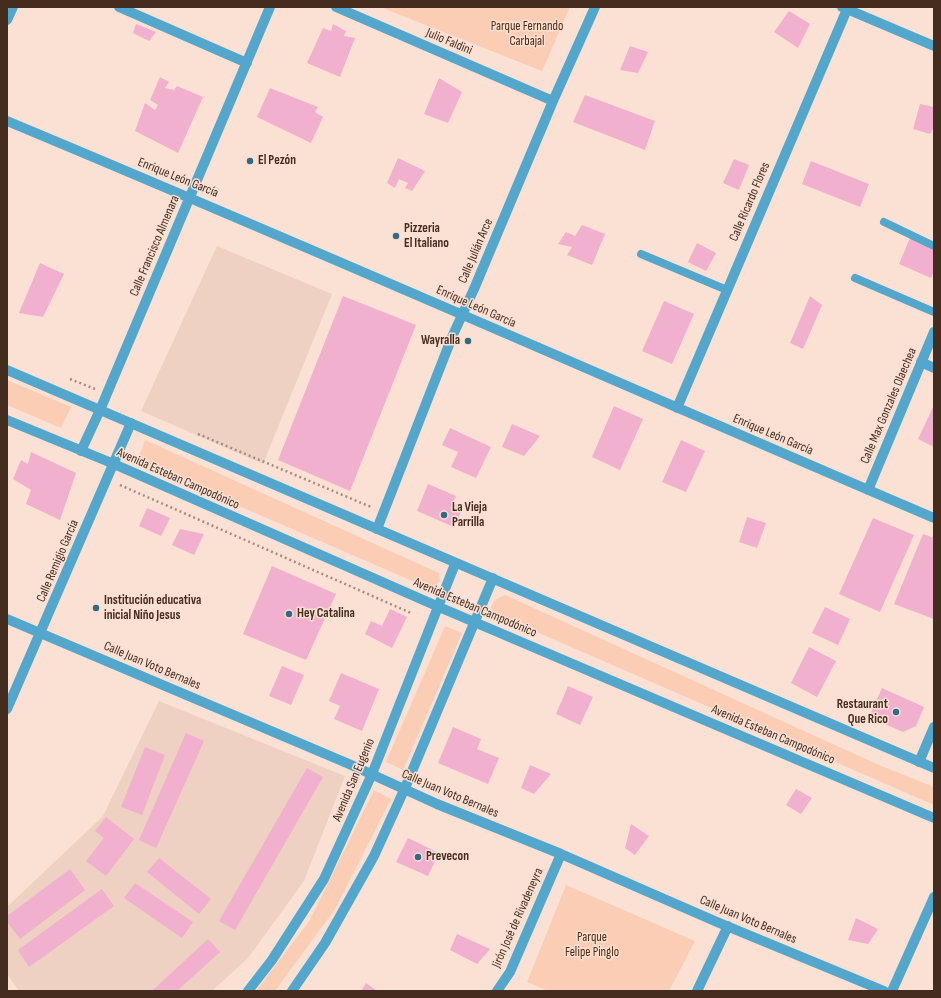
<!DOCTYPE html>
<html>
<head>
<meta charset="utf-8">
<style>
	body { margin:0 }
	#map { position:relative; width:941px; height:998px; overflow:hidden; background:#fbe1d4; font-family:"Sofia Sans Condensed",sans-serif }
	canvas { display:block }
	.frame { position:absolute; inset:0; border:8px solid #442c1f; pointer-events:none }
</style>
</head>
<body>
<div id="map">
<canvas width="941" height="998"></canvas>
<div class="frame"></div>
</div>
<script>
const ctx = document.querySelector('canvas').getContext('2d');
ctx.lineJoin = 'round';
function fill(path, color) {
  ctx.fillStyle = color;
  ctx.fill(path, 'evenodd');
}
function strokePath(path, color, width, dash) {
  ctx.strokeStyle = color;
  ctx.lineWidth = width;
  ctx.lineCap = dash ? 'butt' : 'round';
  ctx.setLineDash(dash || []);
  ctx.stroke(path);
}
function drawText(font, color, halo, rows, align = 'center') {
  ctx.font = font + ' "Sofia Sans Condensed",sans-serif';
  ctx.lineWidth = 3;
  ctx.setLineDash([]);
  ctx.textBaseline = 'middle';
  ctx.strokeStyle = halo;
  ctx.fillStyle = color;
  for (const [text, x, y, turn = 0] of rows) {
    ctx.save();
    ctx.translate(x, y);
    ctx.rotate((+turn || 0) * Math.PI / 180);
    ctx.textAlign = isNaN(turn) ? turn : align;
    if (halo) ctx.strokeText(text, 0, 0);
    ctx.fillText(text, 0, 0);
    ctx.restore();
  }
}
fill(new Path2D(`
	M217,246L332,294L263,464L141,411Z
	M159,701L345,776L304,881L248,958L212,991H19L7,974V907L103,816Z`), '#eed1c2');
fill(new Path2D(`
	M380,7H570L542,71Z
	M7,380L71,407L61,428L7,405Z
	M145,440L439,573L440,581L431,589L137,462Z
	M505,595L879,765L934,787V805L493,613L491,607L495,600Z
	M445,626L462,633L403,770L386,762Z
	M374,790L391,799L335,909L275,991H256L310,920Z
	M566,885L695,941L669,991H548L527,982Z`), '#fbcdb4');
fill(new Path2D(`
	M789,11L810,24L798,48L774,32Z
	M136,24L156,32L149,41L133,33Z
	M333,24L346,31L344,36L355,38L340,77L307,63L323,28L331,31Z
	M630,46L648,52L638,73L620,70Z
	M160,77L169,82L165,88L174,90L177,86L203,97L178,153L135,131L145,103L155,110L158,105L150,100Z
	M439,78L462,92L448,123L424,114Z
	M270,88L318,107L315,112L323,117L311,143L257,117Z
	M585,95L655,121L645,150L573,122Z
	M920,104L934,107V127L930,134L913,129Z
	M398,158L425,171L412,191L405,188L408,183L399,179L395,188L387,183Z
	M734,159L749,165L739,190L723,183Z
	M811,161L869,184L860,207L802,184Z
	M582,225L605,234L592,265L567,255L572,247L558,244L566,232L575,236Z
	M910,238L934,249V271L931,278L899,264Z
	M697,243L716,253L706,271L688,262Z
	M40,263L64,274L43,317L19,313Z
	M343,296L416,325L350,491L278,460Z
	M810,296L822,305L803,349L790,343Z
	M664,301L694,314L672,364L642,351Z
	M934,405V447L918,439Z
	M614,406L643,419L620,470L592,457Z
	M512,424L540,436L524,456L502,447Z
	M450,428L491,447L476,478L451,467L458,452L442,445Z
	M681,440L705,451L686,492L662,482Z
	M31,452L76,473L60,520L26,504L31,490L13,479L21,460L28,464Z
	M428,484L456,496L453,503L463,507L454,527L417,511Z
	M147,508L170,518L161,536L139,526Z
	M747,517L766,523L757,548L739,542Z
	M873,518L914,535L880,612L839,594Z
	M180,529L204,534L194,555L172,545Z
	M923,534L934,538V619L894,604Z
	M272,566L336,594L306,660L243,634Z
	M825,607L850,619L838,645L812,633Z
	M390,609L407,617L392,648L365,634L371,621L382,626Z
	M809,647L836,661L817,697L791,683Z
	M282,666L304,675L291,705L269,696Z
	M341,673L379,689L362,731L334,719L340,706L329,701Z
	M568,686L593,697L580,725L556,714Z
	M882,688L924,707L916,726L903,732L869,717Z
	M453,727L481,739L477,749L499,758L488,784L438,763Z
	M186,733L204,741L156,848L139,840Z
	M145,747L165,755L142,815L121,807Z
	M530,765L551,774L534,794L521,788Z
	M307,768L323,777L235,930L219,921Z
	M796,789L812,798L801,814L786,805Z
	M106,817L134,839L106,876L86,861L104,838L95,831Z
	M631,824L649,836L635,855L625,848Z
	M408,838L439,853L428,876L396,862Z
	M159,858L211,899L199,914L147,872Z
	M70,869L85,890L20,939L7,922V916Z
	M135,883L193,922L182,938L124,898Z
	M102,889L114,906L29,967L18,950Z
	M856,918L878,929L868,944L848,940Z
	M457,934L490,949L477,964L450,950Z
	M208,939L220,952L177,991H152Z
	M366,983L377,991H361Z`), '#f1b0ce');
strokePath(new Path2D(`
	M70,379L95,389
	M198,434L371,507
	M120,485L411,613`), '#a68d80', 2.5, [2, 3]);
strokePath(new Path2D(`
	M884,222L934,246
	M641,254L727,290
	M855,278L934,312`), '#54a7cc', 8);
strokePath(new Path2D(`
	M921,362L934,368`), '#54a7cc', 10);
strokePath(new Path2D(`
	M119,7L247,63
	M336,7L553,101
	M842,7L934,46
	M7,20L13,7
	M7,121C317,250 625,386 934,518
	M677,408L848,7
	M81,451L100,410L270,7
	M868,490L934,332
	M377,529L452,337L474,289L553,101L595,7
	M7,619L349,764L437,804L561,854L717,922L884,991
	M7,709L131,423
	M919,762L934,727
	M497,991L510,972L561,854
	M697,991L728,926
	M892,991L934,897`), '#54a7cc', 10);
strokePath(new Path2D(`
	M7,370L934,768
	M7,420L114,464L439,607L934,818
	M248,991L272,960L324,879L372,774L455,564
	M292,991L325,943L374,856L405,788L493,578`), '#54a7cc', 10);
for (const [x, y, r, color] of [
	[250,161,4,"#316a83"],
	[396,236,4,"#316a83"],
	[468,341,4,"#316a83"],
	[444,515,4,"#316a83"],
	[96,608,4,"#316a83"],
	[289,614,4,"#316a83"],
	[896,712,4,"#316a83"],
	[418,857,4,"#316a83"]
]) {
  const dot = new Path2D();
  dot.arc(x, y, r, 0, 2 * Math.PI);
  ctx.fillStyle = color;
  ctx.fill(dot);
  strokePath(dot, '#fbe1d4', 1.5);
}
drawText('13px', '#51260a', '#fbe1d4', [
	["Parque Fernando",527,27],
	["Carbajal",527,42],
	["Parque",592,938],
	["Felipe Pinglo",592,953]
]);
drawText('13px', '#442c1f', '#fbe1d4', [
	["Julio Faldini",449,42,23],
	["Enrique León García",178,178,22],
	["Calle Ricardo Flores",750,202,-67],
	["Calle Francisco Almenara",155,246,-67],
	["Calle Julián Arce",476,251,-67],
	["Enrique León García",476,307,24],
	["Calle Max Gonzales Olaechea",889,406,-67],
	["Enrique León García",773,435,23],
	["Avenida Esteban Campodónico",178,479,24],
	["Calle Remigio García",58,561,-67],
	["Avenida Esteban Campodónico",475,608,23],
	["Calle Juan Voto Bernales",152,666,23],
	["Avenida Esteban Campodónico",773,735,23],
	["Avenida San Eugenio",354,780,-67],
	["Calle Juan Voto Bernales",450,794,23],
	["Jirón José de Rivadeneyra",518,918,-66],
	["Calle Juan Voto Bernales",748,920,23]
]);
drawText('bold 13px', '#442c1f', '#fbe1d4', [
	["El Pezón",258,161],
	["Pizzeria",404,229],
	["El Italiano",404,244],
	["Wayralla",460,341,"right"],
	["La Vieja",452,508],
	["Parrilla",452,523],
	["Institución educativa",104,601],
	["inicial Niño Jesus",104,616],
	["Hey Catalina",297,614],
	["Restaurant",888,705,"right"],
	["Que Rico",888,720,"right"],
	["Prevecon",426,857]
], 'left');
</script>
</body>
</html>
